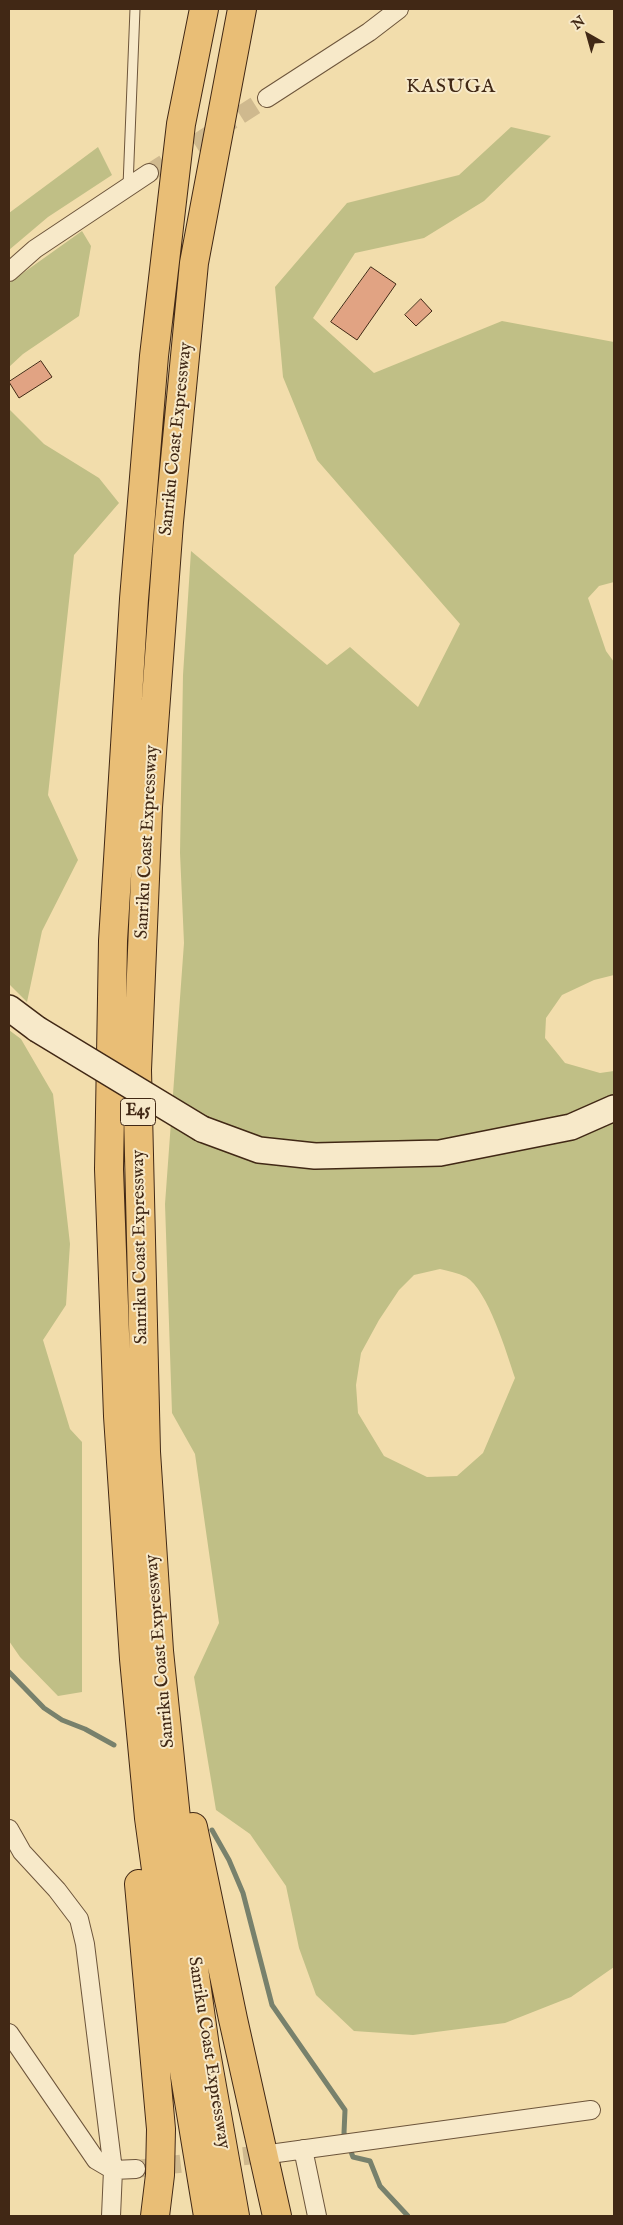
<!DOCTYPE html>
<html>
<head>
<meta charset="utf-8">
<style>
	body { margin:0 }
	#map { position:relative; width:623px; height:2225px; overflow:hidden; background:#f2ddac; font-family:"IM FELL English",serif }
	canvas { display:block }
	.frame { position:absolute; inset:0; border:10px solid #412815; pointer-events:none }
	.north { position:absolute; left:563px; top:10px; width:50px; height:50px; -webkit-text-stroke:4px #f7e9c9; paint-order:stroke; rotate:322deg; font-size:14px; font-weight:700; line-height:20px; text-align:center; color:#412815 }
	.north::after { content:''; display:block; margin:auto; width:18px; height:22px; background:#412815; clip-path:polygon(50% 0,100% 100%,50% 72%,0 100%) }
</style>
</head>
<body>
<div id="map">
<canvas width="623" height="2225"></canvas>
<div class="frame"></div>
<div class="north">N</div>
</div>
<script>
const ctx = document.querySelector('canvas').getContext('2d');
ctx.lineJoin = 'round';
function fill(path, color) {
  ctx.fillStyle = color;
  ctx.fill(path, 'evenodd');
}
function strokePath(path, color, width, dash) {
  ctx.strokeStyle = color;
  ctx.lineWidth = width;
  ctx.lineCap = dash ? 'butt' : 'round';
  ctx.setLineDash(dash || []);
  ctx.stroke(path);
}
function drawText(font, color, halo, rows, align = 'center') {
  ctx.font = font + ' "IM FELL English",serif';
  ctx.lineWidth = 4;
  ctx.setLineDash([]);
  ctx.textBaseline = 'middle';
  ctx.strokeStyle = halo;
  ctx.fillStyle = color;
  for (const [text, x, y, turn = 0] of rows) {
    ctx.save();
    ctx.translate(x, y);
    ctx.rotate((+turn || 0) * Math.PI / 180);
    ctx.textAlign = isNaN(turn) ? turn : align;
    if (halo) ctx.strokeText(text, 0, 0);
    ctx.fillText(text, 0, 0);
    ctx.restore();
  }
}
fill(new Path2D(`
	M511,127L551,136L484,201L424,238L355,253L313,318L374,373L502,321L614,342V582L599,586L588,598L606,651L614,662V975L594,980L562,995L546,1018L545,1038L565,1063L600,1073L614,1071V1967L571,1997L505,2023L413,2035L354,2031L316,1995L299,1948L286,1886L250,1834L216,1810L194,1677L219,1623L195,1454L172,1413L165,1204L184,943L180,853L183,675L191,551L327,665L350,647L418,707L460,624L317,460L283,377L275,287L347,203L459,175ZM440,1269C448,1271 458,1273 466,1277C488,1290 507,1354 515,1378L483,1453L457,1476L427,1477L384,1456L358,1413L356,1385L361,1353L379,1320L399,1290L414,1275Z
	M98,147L112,175L48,217L9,250V213Z
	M82,231L91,246L79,316L23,354L9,367V283Z
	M9,409L44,444L99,478L119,503L74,555L48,795L78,860L42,931L27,1002L9,984Z
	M9,1030L21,1039L53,1094L70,1244L66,1305L43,1340L70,1429L82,1442V1692L58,1696L20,1657L9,1641Z`), '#c0bf86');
strokePath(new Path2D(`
	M9,1672L44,1708L62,1720L85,1729L114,1745
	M212,1830L229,1860L243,1893L272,2005L345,2110L344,2133L353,2157L370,2161L380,2186L408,2216`), '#78816c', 5);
const building = new Path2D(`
	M371,267L396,284L357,340L331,322Z
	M421,299L432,311L416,326L405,315Z
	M41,361L52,377L19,398L9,382Z`);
fill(building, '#e1a383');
strokePath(building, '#412815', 1);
strokePath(new Path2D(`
	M149,173L267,98
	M136,2169L271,2153`), '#cfb98e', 18, [18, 9]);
const lane = new Path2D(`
	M128,186L135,9`);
const street = new Path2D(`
	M267,98L369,32L399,9
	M9,272L35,249L149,173
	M9,1829L22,1852L57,1890L79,1919L85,1944L113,2170L111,2216
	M9,2033L96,2160L113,2170L136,2169
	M303,2149L317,2216
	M277,2153L591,2110`);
const secondary = new Path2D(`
	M9,1008L37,1029
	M202,1129L259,1150L315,1156L440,1153L571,1127L614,1108`);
const highway = new Path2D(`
	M204,9L181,124L154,356L134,599L113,941L109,1169L118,1416L134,1659L149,1818L181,2053L208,2216
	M193,1827L233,2019L277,2216
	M139,1884L161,2129L160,2175L155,2216
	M235,2216L205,2047L184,1897L159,1651L146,1452L137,1070L148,807L169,522L194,263L242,9`);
strokePath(lane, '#6d553b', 11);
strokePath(street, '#6d553b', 20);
strokePath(secondary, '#412815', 28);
strokePath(highway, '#412815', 30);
strokePath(lane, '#f7e9c9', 9);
strokePath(street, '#f7e9c9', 18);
strokePath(secondary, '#f7e9c9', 25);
strokePath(highway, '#e9be76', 28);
const secondaryBridge = new Path2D(`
	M37,1029L202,1129`);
strokePath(secondaryBridge, '#412815', 28, []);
strokePath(secondaryBridge, '#f7e9c9', 25);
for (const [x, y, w] of [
	[138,1112,35]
]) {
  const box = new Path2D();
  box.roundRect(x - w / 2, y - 13.5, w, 27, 4);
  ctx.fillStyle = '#f7e9c9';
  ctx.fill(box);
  strokePath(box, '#412815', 1);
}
drawText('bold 16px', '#412815', null, [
	["E45",138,1112]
]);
drawText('18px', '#412815', '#f7e9c9', [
	["Sanriku Coast Expressway",177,439,-84],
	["Sanriku Coast Expressway",148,842,-87],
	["Sanriku Coast Expressway",141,1247,-91],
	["Sanriku Coast Expressway",161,1651,-95],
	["Sanriku Coast Expressway",208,2053,81]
]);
ctx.letterSpacing = '1px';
drawText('20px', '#412815', '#f7e9c9', [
	["KASUGA",451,88]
]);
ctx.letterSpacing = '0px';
</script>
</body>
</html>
